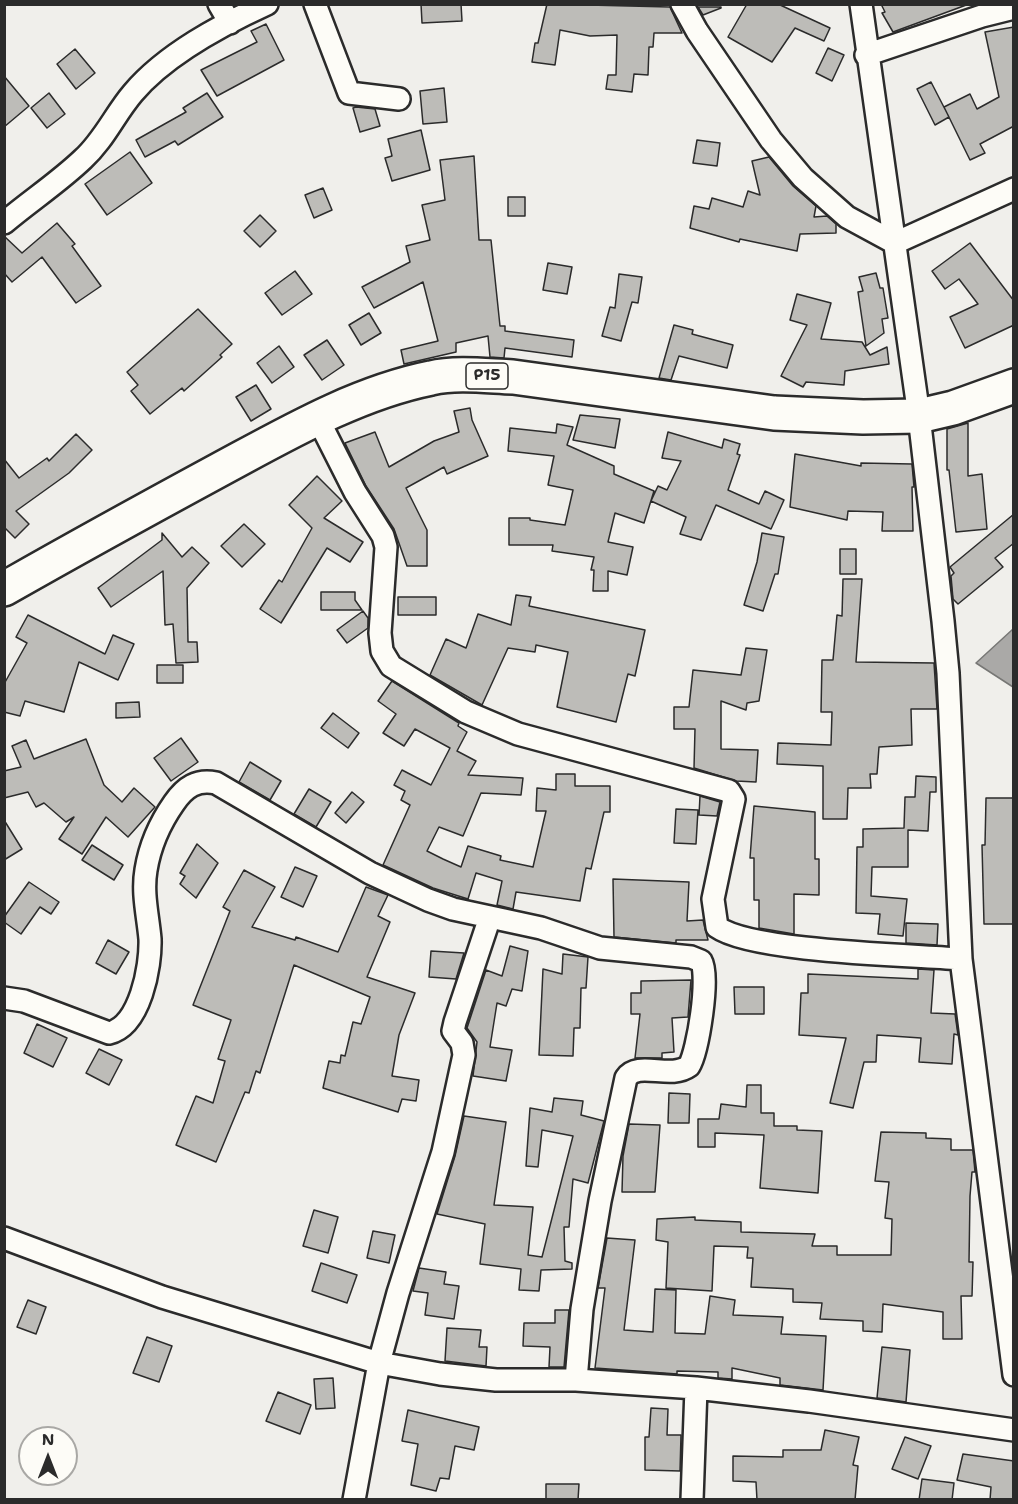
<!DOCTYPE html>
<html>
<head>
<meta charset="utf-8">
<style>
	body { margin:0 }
	#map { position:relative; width:1018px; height:1504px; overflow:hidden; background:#f0efeb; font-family:"Shantell Sans",sans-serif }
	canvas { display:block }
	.frame { position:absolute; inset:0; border:6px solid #2b2b2b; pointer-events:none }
	.north { position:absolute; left:18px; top:1426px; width:60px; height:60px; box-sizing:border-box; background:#fdfcf7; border:2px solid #a9a8a5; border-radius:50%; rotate:0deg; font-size:16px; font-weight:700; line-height:24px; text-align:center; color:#2b2b2b }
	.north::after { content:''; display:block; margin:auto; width:21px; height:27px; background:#2b2b2b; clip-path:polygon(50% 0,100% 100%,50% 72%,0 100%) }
</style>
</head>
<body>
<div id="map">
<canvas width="1018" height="1504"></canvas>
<div class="frame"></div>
<div class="north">N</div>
</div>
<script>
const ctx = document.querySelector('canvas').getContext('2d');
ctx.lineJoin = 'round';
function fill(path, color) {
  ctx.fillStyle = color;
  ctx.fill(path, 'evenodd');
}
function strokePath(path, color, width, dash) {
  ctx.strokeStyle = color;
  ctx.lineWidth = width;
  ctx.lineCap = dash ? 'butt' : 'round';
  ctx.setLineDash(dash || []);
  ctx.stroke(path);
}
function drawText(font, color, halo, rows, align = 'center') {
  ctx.font = font + ' "Shantell Sans",sans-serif';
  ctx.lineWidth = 6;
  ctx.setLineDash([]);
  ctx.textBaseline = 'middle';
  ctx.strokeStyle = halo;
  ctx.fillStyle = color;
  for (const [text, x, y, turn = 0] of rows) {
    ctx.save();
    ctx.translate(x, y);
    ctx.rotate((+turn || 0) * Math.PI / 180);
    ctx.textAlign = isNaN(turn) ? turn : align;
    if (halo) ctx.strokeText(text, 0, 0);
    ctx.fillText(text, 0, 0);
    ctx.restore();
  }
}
const water = new Path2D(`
	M1013,629V687L976,663Z`);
fill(water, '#aaa9a7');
strokePath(water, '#777775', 1.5);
const building = new Path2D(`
	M421,4H461L462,21L422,23Z
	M547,4L670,7L682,33H654L653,47H649L648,75L634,74L632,92L606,89L608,75H616L617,35L590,36L560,30L555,65L532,62L535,43H538Z
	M747,4H778L830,28L824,41L795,28L772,62L728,37Z
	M881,4H969L893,32L882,13L885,12Z
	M698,7H721V8L703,15Z
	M266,24L284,60L217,96L201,70L257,42L251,31Z
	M1014,27V126L980,144L985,153L970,160L944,107L970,94L977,109L999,97L985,32Z
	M828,48L844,55L832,81L816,73Z
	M75,49L95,73L76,89L57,64Z
	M4,76L29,106L4,127Z
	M931,82L949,117L935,125L917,89Z
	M444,88L447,122L423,124L420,91Z
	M49,93L65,114L47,128L31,108Z
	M207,93L223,117L178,145L175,141L145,157L136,140L186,112L183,108Z
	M356,107L375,109L380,126L360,132L353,108Z
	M421,130L430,170L392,181L385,158L392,156L388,139Z
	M697,140L720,143L717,166L693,163Z
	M130,152L152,183L107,215L85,184Z
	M474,156L479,240H491L500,326H505V331L574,340L572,357L505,348L504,358L490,357L488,336L456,343V352L404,364L401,350L438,341L423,282L374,308L362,287L410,262L406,246L430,240L422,205L445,200L440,160Z
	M769,157L793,186L816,206L814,217L827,216L836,224V233L800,234L797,251L740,239L739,242L690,228L694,206L709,209L712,198L743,207L748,191L760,195L752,161Z
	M323,188L332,210L314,218L305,195Z
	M508,197H525V216H508Z
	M260,215L276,231L260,247L244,231Z
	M57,223L75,244L72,246L101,286L76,303L42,257L12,282L4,273V236L22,253Z
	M970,243L1014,301V325L965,348L950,317L978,304L959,279L945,289L932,271Z
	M548,263L572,267L567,294L543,290Z
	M295,271L312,294L282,315L265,293Z
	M876,273L880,288H883L888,318L882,319L884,333L866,346L858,292L863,291L859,277Z
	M619,274L642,277L638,303L632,302L621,341L602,336L610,307L615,308Z
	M797,294L831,303L821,339L862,342L870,355L887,347L889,364L845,371L844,385L806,382L803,387L781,376L807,325L790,320Z
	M198,309L232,344L220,355L222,357L184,391L182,388L150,414L131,391L138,385L127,372Z
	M369,313L381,333L361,345L349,325Z
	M674,325L693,330L692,334L733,345L727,368L679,356L671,380L659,378Z
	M327,340L344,365L322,380L304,355Z
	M279,346L294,367L272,383L257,363Z
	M256,385L271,409L251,421L236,397Z
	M470,408L472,420L488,456L447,474L444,467L406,488L427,530V566H407L394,529L366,486L345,443L375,432L389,467L434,441L459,432L454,411Z
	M580,415L620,419L615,448L573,440Z
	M968,423V476L982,474L987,529L956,532L949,470H947V429Z
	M557,424L573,427L567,445L614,466V474L654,491L644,523L615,513L608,542L633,547L627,575L608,571V591H593L594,570H591L594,557L552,551L553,545H509V518H530V520L565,525L573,490L548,485L554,456L508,451L510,428L556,433Z
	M668,432L722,448L724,439L740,444L737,454L740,455L728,490L759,504L765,491L784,500L771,529L716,505L701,540L680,534L686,517L651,501L658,486L667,490L681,461L662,458Z
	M76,434L92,450L69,473L16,511L29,524L15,538L4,527V459L19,478L47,458L49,461Z
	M795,454L861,466V463L912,464L914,487H912L913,531H882L883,512L848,511L847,520L790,507Z
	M317,476L342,501L324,518L363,542L350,562L327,548L281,623L260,609L279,580L282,582L312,528L289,505Z
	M1014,514V543L995,558L1003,567L958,604L953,599L951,576L954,573L950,567Z
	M244,524L265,544L242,567L221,546Z
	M162,533L182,557L192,547L209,563L187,588L188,642H197L198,662L176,663L173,624L165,625L163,571L111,607L98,588L162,540Z
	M762,533L784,537L778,574H775L763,611L744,605L757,562Z
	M840,549H856V574H840Z
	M843,579H862L856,662L934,663L937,709H911L912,745L879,747L877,774H870L871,788H848L847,819H823V766L777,764L778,743L831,745L832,712H821L822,660H833L837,615L842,616Z
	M321,592H355V600L362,610H321Z
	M516,595L531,597L529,606L645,630L635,676L628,674L616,722L557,707L568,652L536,645L535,652L508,648L482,705L430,675L446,639L466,648L478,614L511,625Z
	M398,597H436V615H398Z
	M363,611L368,618V628L347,643L337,630Z
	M28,615L105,654L113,635L134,644L118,680L79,662L64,712L25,701L20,716L4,712V684L27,643L16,637Z
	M746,648L767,650L759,701L747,703L746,710L721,701V749L758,750L756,782L736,781L694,768L695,729H674V707H689L693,670L741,675Z
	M157,665H183V683H157Z
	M392,681L459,723L458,726L467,732L457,751L476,761L468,775L523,778L521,795L481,793L463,836L439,827L427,851L443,859L461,867L468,846L501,856L500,860L533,867L546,811H536L537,788L556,790V774H575V786H610V812H604L591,869L586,868L580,901L516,892L513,909L497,905L502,881L476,873L468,899L433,888L383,865L410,805L401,800L405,791L394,785L402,770L431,785L450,748L415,729L404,746L383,733L396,714L378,701Z
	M139,702L140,717L116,718V703Z
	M333,713L359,733L348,748L321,728Z
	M181,738L198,762L171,781L154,758Z
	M86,739L104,785L122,802L134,788L155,807L128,837L106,817L82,854L59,839L74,817L66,822L44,803L36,807L28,792L4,798V771L21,767L12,746L26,740L34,759Z
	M250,762L281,781L270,800L239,782Z
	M916,776L936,777V792H930L928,831L908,830V867H872L871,896L907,899L903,936L878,934L880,914L856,913L857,847H863V829L904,828L905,797H915Z
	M309,789L331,802L316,827L294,814Z
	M352,792L364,802L346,823L335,813Z
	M700,796L720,802L717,816L699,815Z
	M986,798H1014V924H984L982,845H985Z
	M754,806L815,812V859H819V895L794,894V934L759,928V900H754V858H750Z
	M676,809L698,810L696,844L674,843Z
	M4,820L22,849L4,860Z
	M197,844L218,863L196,898L180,884L185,876L180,873Z
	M92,845L123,865L114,880L82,860Z
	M295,867L317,876L303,907L281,897Z
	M244,870L275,887L252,927L295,940L296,937L338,952L366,887L388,895L378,916L390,922L367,977L415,993L399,1035L392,1076L419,1080L416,1101L402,1099L398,1112L323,1088L329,1061L340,1063L341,1055L345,1056L353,1022L361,1024L370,997L294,965L260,1073L256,1071L249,1093L245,1092L216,1162L176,1145L196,1096L213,1103L225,1061L218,1059L231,1020L193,1005L230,911L223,907Z
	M613,879L689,882L687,921L703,920L708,940H676V943L614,937Z
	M29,882L59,902L51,914L40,907L21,934L4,922V917Z
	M906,923L938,924L937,945L906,943Z
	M108,940L129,952L116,974L96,963Z
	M510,946L528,951L522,991L512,989L506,1006L497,1003L490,1047L512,1050L506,1081L473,1076L477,1042L467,1028L486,970L502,976Z
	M431,951L464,953L456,979L429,977Z
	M563,954L588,957L586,988H581L580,1028H574L573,1056L539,1055L543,969L562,974Z
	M918,969L934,970L931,1013L955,1014L958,1035L954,1034L952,1064L919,1062L921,1038L877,1035L876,1062H864L853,1108L830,1103L846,1038L799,1035L801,993H808V974L918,979Z
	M691,980L688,1017L672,1018L674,1052L662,1053V1058H635L640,1014H631V993H641V981Z
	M734,987H764V1014H735Z
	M37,1024L67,1038L53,1067L24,1053Z
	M99,1049L122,1060L109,1085L86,1073Z
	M747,1085H761V1113H774V1126H797V1130L822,1131L818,1193L760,1188L764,1135L715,1133V1147H698V1119H719L721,1104L746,1107Z
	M669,1093L690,1094L689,1123H668Z
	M554,1098L583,1101L581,1115L604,1121L588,1183L573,1179L569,1227H564L565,1261L572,1263V1269L541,1270L539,1291L519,1290L521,1269L480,1264L485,1224L437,1214L455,1156L464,1116L506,1122L494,1205L533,1207L528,1255L542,1257L573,1136L542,1130L538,1167L526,1166L530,1108L552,1112Z
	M629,1124L660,1125L655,1192H622L623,1156Z
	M881,1132L926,1133V1138L951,1139V1150H973L975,1172H972L970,1196L969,1262H973L972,1296H961L962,1339H943V1312L883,1304L882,1332L863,1331V1321L820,1319L822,1303L793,1302V1289L751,1287L753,1258H747L748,1247L714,1246L712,1291L666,1288L668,1242L656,1240L657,1219L695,1217V1220L741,1222V1232L815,1234L812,1246H837V1255H891L892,1219L885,1218L889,1182L875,1181Z
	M314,1210L338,1217L328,1253L303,1246Z
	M373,1231L395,1235L389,1263L367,1258Z
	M607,1238L635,1240L624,1330L653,1332L655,1289L676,1290L675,1333L705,1334L710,1296L735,1300L733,1315L783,1317L781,1334L826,1336L823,1390L780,1385V1378L732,1368V1379L718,1378V1372L677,1371V1374L595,1368L605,1288H598Z
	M321,1263L357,1275L347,1303L312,1291Z
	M419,1268L446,1272L444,1284L459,1286L454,1319L425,1315L428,1293L413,1291Z
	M28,1300L46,1307L36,1334L17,1327Z
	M555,1310H569L564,1367H549L550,1347L523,1346L524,1323H555Z
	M447,1328L481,1330L479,1347H487L486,1366L445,1361Z
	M147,1337L172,1346L159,1382L133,1373Z
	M882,1347L910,1350L906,1402L877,1398Z
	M333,1378L335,1408L316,1409L314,1379Z
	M278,1392L311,1405L300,1434L266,1421Z
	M651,1408L668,1409L667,1435H681L680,1471L645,1470V1437H649Z
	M408,1410L479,1427L474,1450L455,1446L449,1479L440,1478L436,1491L411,1485L418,1444L402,1441Z
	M825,1430L859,1437L853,1465L858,1466L855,1500H757L756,1482L733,1481V1456L783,1457V1450H821Z
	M905,1437L931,1446L918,1479L892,1469Z
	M963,1454L1014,1461V1500H990L991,1487L957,1480Z
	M922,1479L954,1483L952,1500H919Z
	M546,1484H579L578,1500H546Z`);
fill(building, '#bdbcb8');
strokePath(building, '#2b2b2b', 1.5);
const minor = new Path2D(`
	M219,4L230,23
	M315,4L349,93L399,99
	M682,4L697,31L771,140L803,178L847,217L895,243L1014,189
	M861,4L919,416L943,621L948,673L961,959L1014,1375
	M866,55L982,16L1014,8
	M4,223C30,201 59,182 83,159C104,140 115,114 133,93C166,54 221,25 267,4
	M318,419L355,492L383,536L386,547L380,633L382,651L391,666L466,712L518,734L729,791L734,799L713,899L717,927C752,952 911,955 961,959
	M4,998L24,1001L109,1033C140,1026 151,967 150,939C148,916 142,893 146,870C150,845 160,823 174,803C185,787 197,779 216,783L370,873L428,900L453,909L541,928L600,948L691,957L701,961C710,976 698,1051 689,1066C670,1080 638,1060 626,1078L600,1201L582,1309L576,1380
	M4,1238L162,1297L379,1363L440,1374L496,1380H576L696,1388L809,1401L1014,1430
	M354,1500L379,1363L398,1293L443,1152L464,1055L462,1043L453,1031L455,1022L490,917
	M692,1500L696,1388`);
const primary = new Path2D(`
	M4,589C76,548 147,509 219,470C286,434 356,393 431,378C457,372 486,376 513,377L774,413L863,417L919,416L953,408L1014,386`);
strokePath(minor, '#2b2b2b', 26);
strokePath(primary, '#2b2b2b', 38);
strokePath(minor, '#fdfcf7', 21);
strokePath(primary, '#fdfcf7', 33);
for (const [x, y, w] of [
	[487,376,42]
]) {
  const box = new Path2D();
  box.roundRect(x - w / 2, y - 13, w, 26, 4.5);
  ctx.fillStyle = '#fdfcf7';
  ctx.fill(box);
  strokePath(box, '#2b2b2b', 1.5);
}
drawText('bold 16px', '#2b2b2b', null, [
	["P15",487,376]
]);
</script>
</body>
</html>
